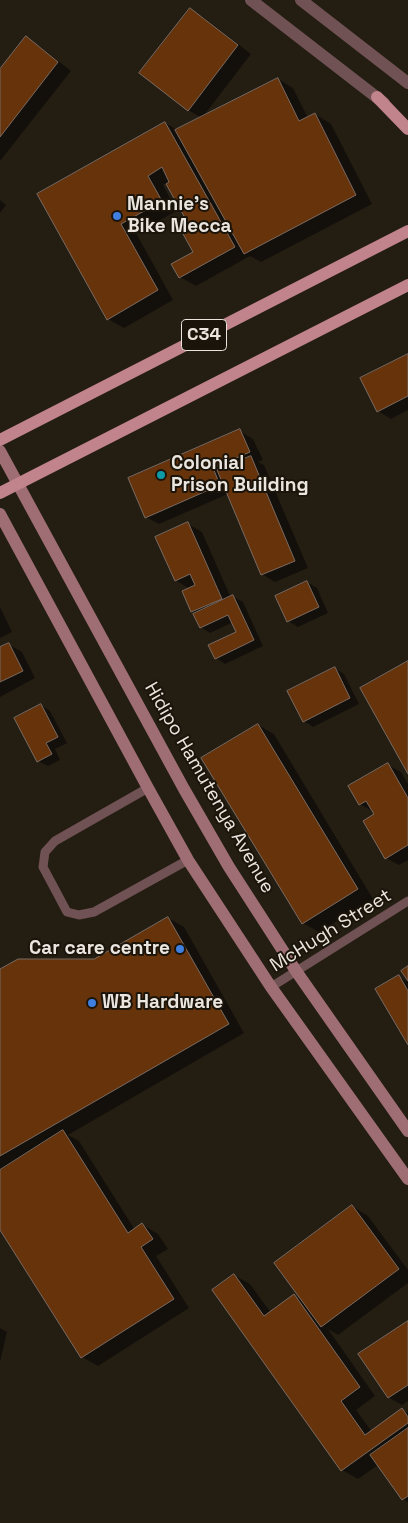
<!DOCTYPE html>
<html>
<head>
<meta charset="utf-8">
<style>
	body { margin:0 }
	canvas { display:block; background:#241d12 }
</style>
</head>
<body>
<canvas width="408" height="1523"></canvas>
<script>
const ctx = document.querySelector('canvas').getContext('2d');
ctx.lineJoin = 'round';
function fill(path, color) {
  ctx.fillStyle = color;
  ctx.fill(path, 'evenodd');
}
function strokePath(path, color, width, dash) {
  ctx.strokeStyle = color;
  ctx.lineWidth = width;
  ctx.lineCap = dash ? 'butt' : 'round';
  ctx.setLineDash(dash || []);
  ctx.stroke(path);
}
function drawText(font, color, halo, rows, align = 'center') {
  ctx.font = font + ' "Space Grotesk",sans-serif';
  ctx.lineWidth = 4;
  ctx.setLineDash([]);
  ctx.textBaseline = 'middle';
  ctx.strokeStyle = halo;
  ctx.fillStyle = color;
  for (const [text, x, y, turn = 0] of rows) {
    ctx.save();
    ctx.translate(x, y);
    ctx.rotate((+turn || 0) * Math.PI / 180);
    ctx.textAlign = isNaN(turn) ? turn : align;
    if (halo) ctx.strokeText(text, 0, 0);
    ctx.fillText(text, 0, 0);
    ctx.restore();
  }
}
fill(new Path2D(`
	M190,9L203,17L251,54L202,118L188,110Z
	M26,38L39,46L71,71L0,161V71Z
	M278,79L293,88L308,118L315,114L331,124L372,204L261,262L250,256L196,286L180,277L194,252L186,219L166,183L163,185L177,211L136,233L173,300L124,328L108,319L39,195L165,123L178,130Z
	M0,200L6,205L0,213Z
	M408,355V410L391,419L378,411Z
	M240,431L253,439L263,460L258,462L264,465L308,568L275,582L262,574L228,494L159,524L146,517Z
	M188,524L202,532L231,598L233,597L243,602L263,646L225,664L216,658L237,632L233,622L210,633L201,627L197,614L192,611L190,589L175,580Z
	M307,582L317,588L328,613L298,627L288,621Z
	M0,607L12,632L0,638Z
	M8,644L22,652L35,678L0,697V648Z
	M335,668L344,674L359,704L313,727L304,721Z
	M41,705L50,711L67,743L55,749L60,760L48,766L38,761Z
	M258,725L274,734L373,899L319,932L303,923Z
	M388,765L401,772L408,784V860L399,865L386,858L374,812L360,804Z
	M168,918L184,927L244,1033L68,1135L79,1141L135,1230L143,1225L158,1234L168,1249L156,1256L189,1308L98,1366L82,1357L0,1227V970L95,960Z
	M399,977L408,982V1042Z
	M352,1206L368,1216L408,1270V1283L338,1335L328,1329L375,1396L356,1410L372,1432L402,1410L408,1413V1502L403,1499L378,1465L358,1479L342,1470L234,1275L250,1284L271,1313L294,1296L304,1301Z
	M408,1322V1401L402,1405L388,1397Z
	M0,1328L7,1332L0,1362Z`), '#0007');
const building = new Path2D(`
	M190,8L238,45L188,111L139,73Z
	M26,36L58,62L0,137V69Z
	M278,78L299,121L315,113L356,195L244,254L175,130Z
	M165,122L235,247L179,278L171,264L193,252L177,223L185,218L166,184L169,182L162,167L148,176L162,201L121,224L158,290L107,320L37,194Z
	M408,354V396L377,412L360,378Z
	M240,429L250,452L213,468L220,485L145,518L128,478Z
	M251,456L295,561L261,575L217,470Z
	M188,522L222,599L191,612L182,591L195,585L190,574L175,581L155,537Z
	M307,581L319,607L287,622L275,596Z
	M233,595L254,640L215,659L208,645L236,632L228,615L200,628L193,614Z
	M9,643L23,671L0,682V647Z
	M408,661V774L360,688Z
	M335,667L350,698L303,722L287,691Z
	M41,704L58,737L46,743L52,754L37,762L14,718Z
	M258,724L358,889L302,924L201,758Z
	M388,763L408,798V845L385,859L363,821L374,814L366,801L359,805L348,786Z
	M168,917L229,1024L0,1156V969L18,959H94Z
	M408,966V981L401,971Z
	M399,975L408,991V1045L375,989Z
	M63,1130L128,1233L142,1223L153,1239L141,1247L174,1299L81,1358L0,1230V1170Z
	M352,1205L399,1269L321,1327L274,1263Z
	M234,1274L264,1316L294,1294L360,1387L341,1401L365,1435L402,1408L408,1417V1423L341,1471L212,1290Z
	M408,1321V1385L388,1398L358,1354Z
	M408,1428V1496L402,1500L370,1455Z`);
fill(building, '#67330b');
strokePath(building, '#796a62', 1);
strokePath(new Path2D(`
	M148,788L55,841L45,852L43,867L67,912L79,915L94,912L188,860
	M271,987L408,901`), '#705255', 9);
strokePath(new Path2D(`
	M251,0L384,103
	M301,0L408,83`), '#705255', 12);
strokePath(new Path2D(`
	M0,451L184,789L229,867L296,971L408,1131
	M0,514L148,788L188,860L271,987L408,1179`), '#9e6e74', 12);
strokePath(new Path2D(`
	M377,97L408,129
	M0,440L408,231
	M0,493L408,285`), '#c1848c', 12);
for (const [x, y, r, color] of [
	[117,216,5,"#3f7fe0"],
	[161,475,5,"#0f9aa8"],
	[180,949,5,"#3f7fe0"],
	[92,1003,5,"#3f7fe0"]
]) {
  const dot = new Path2D();
  dot.arc(x, y, r, 0, 2 * Math.PI);
  ctx.fillStyle = color;
  ctx.fill(dot);
  strokePath(dot, '#1b140a', 2);
}
for (const [x, y, w] of [
	[204,335,45]
]) {
  const box = new Path2D();
  box.roundRect(x - w / 2, y - 15.5, w, 31, 4);
  ctx.fillStyle = '#1b140a';
  ctx.fill(box);
  strokePath(box, '#eae5de', 1);
}
drawText('bold 18px', '#eae5de', null, [
	["C34",204,335]
]);
drawText('bold 19px', '#eae5de', '#1b140a', [
	["Mannie's",127,205],
	["Bike Mecca",127,227],
	["Colonial",171,464],
	["Prison Building",171,486],
	["Car care centre",170,949,"right"],
	["WB Hardware",102,1003]
], 'left');
drawText('19px', '#eae5de', '#1b140a', [
	["Hidipo Hamutenya Avenue",209,788,60],
	["McHugh Street",331,931,-32]
]);
</script>
</body>
</html>
